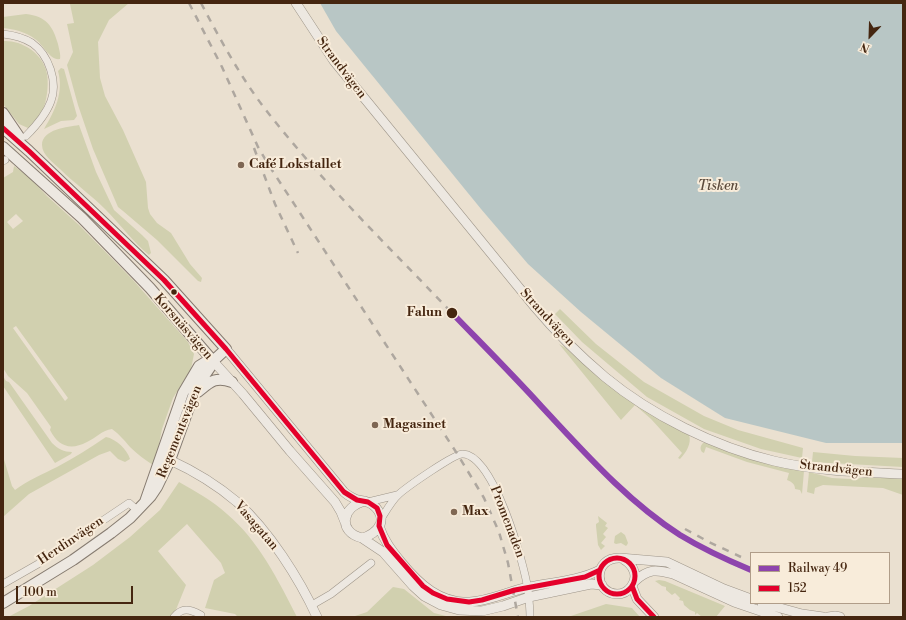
<!DOCTYPE html>
<html>
<head>
<meta charset="utf-8">
<style>
	body { margin:0 }
	#map { position:relative; width:906px; height:620px; overflow:hidden; background:#eae0d0; font-family:"Libre Bodoni",serif }
	canvas { display:block }
	.frame { position:absolute; inset:0; border:4px solid #452610; pointer-events:none }
	.legend { position:absolute; left:750px; top:552px; width:140px; height:52px; box-sizing:border-box; background:#f8ecda; border:1px solid #b09d89; margin:0; padding:5px 7px; list-style:none; font-size:12px; color:#452610 }
	.legend li { display:flex; align-items:center; gap:8px; height:20px }
	.legend b { width:20px; border:1px solid #b09d89 }
	.north { position:absolute; left:850px; top:16px; width:40px; height:40px; -webkit-text-stroke:3px #f8ecda; paint-order:stroke; rotate:203deg; font-size:11px; font-weight:700; line-height:16px; text-align:center; color:#452610 }
	.north::after { content:''; display:block; margin:auto; width:14px; height:18px; background:#452610; clip-path:polygon(50% 0,100% 100%,50% 72%,0 100%) }
	.scale { position:absolute; left:16px; top:586px; width:117px; height:18px; box-sizing:border-box; border:2px solid #452610; border-top:0; padding-left:5px; font-size:12px; line-height:14px; white-space:nowrap; color:#452610; -webkit-text-stroke:3px #f8ecda; paint-order:stroke }
</style>
</head>
<body>
<div id="map">
<canvas width="906" height="620"></canvas>
<div class="frame"></div>
<ul class="legend">
<li><b style="height:5px;background:#8e44ad"></b>Railway 49</li>
<li><b style="height:5px;background:#e4002b"></b>152</li>
</ul>
<div class="north">N</div>
<div class="scale">100 m</div>
</div>
<script>
const ctx = document.querySelector('canvas').getContext('2d');
ctx.lineJoin = 'round';
function fill(path, color) {
  ctx.fillStyle = color;
  ctx.fill(path, 'evenodd');
}
function strokePath(path, color, width, dash) {
  ctx.strokeStyle = color;
  ctx.lineWidth = width;
  ctx.lineCap = dash ? 'butt' : 'round';
  ctx.setLineDash(dash || []);
  ctx.stroke(path);
}
function drawText(font, color, halo, rows, align = 'center') {
  ctx.font = font + ' "Libre Bodoni",serif';
  ctx.lineWidth = 4;
  ctx.setLineDash([]);
  ctx.textBaseline = 'middle';
  ctx.strokeStyle = halo;
  ctx.fillStyle = color;
  for (const [text, x, y, turn = 0] of rows) {
    ctx.save();
    ctx.translate(x, y);
    ctx.rotate((+turn || 0) * Math.PI / 180);
    ctx.textAlign = isNaN(turn) ? turn : align;
    if (halo) ctx.strokeText(text, 0, 0);
    ctx.fillText(text, 0, 0);
    ctx.restore();
  }
}
fill(new Path2D(`
	M74,3H129L109,20L98,42L100,78L105,96L123,130L146,182L148,208L150,214L157,223L171,233L190,264L202,278L201,282L198,281L157,240L123,211L118,207L115,200L93,149L78,105L67,65L73,52L67,24L74,23L70,4Z
	M26,14C46,16 53,26 58,44C59,49 61,55 60,59C50,61 43,44 35,39C26,32 14,29 3,28V17Z
	M3,41C21,40 41,52 46,70C51,86 45,122 28,128L19,124L3,104Z
	M61,68L64,69L77,116L74,120L61,121L44,129C55,111 64,92 58,71Z
	M79,125L96,172L114,210L142,235L148,241L151,253L149,255C133,242 120,224 105,209C91,195 74,183 60,169C54,163 42,155 42,145C42,129 68,127 79,125Z
	M14,166L28,176L47,196L79,225L133,280L188,342L194,354L191,369L173,398L162,429L155,465H153C145,460 137,454 130,447C124,440 120,435 112,429C102,430 96,438 87,442C70,451 58,446 50,430L51,427L27,393L8,376L3,368V178L13,172ZM16,214L23,221L13,229L7,222ZM16,326L68,398L65,401L13,328Z
	M560,309L596,344L644,382L704,416L738,430L803,448L802,458L761,449L704,429L647,397L582,342L555,314Z
	M559,344L566,348L590,370L689,435C692,443 686,453 680,459L678,458L682,453L651,419L635,405L621,420Z
	M3,376L6,381L9,382L52,443C58,449 64,452 72,452L71,454L55,463L3,386Z
	M106,437C116,439 127,449 130,459L125,462L118,459L110,451L99,455L29,494L3,517V456L12,486L15,490C28,480 43,474 57,467C74,458 90,448 106,437Z
	M703,443H708L804,471L802,494L800,490L795,489C795,484 792,482 787,480L789,473L747,462L706,447L704,453L702,452C700,449 700,446 703,443Z
	M813,452L855,456L903,458V467L812,462Z
	M809,472L832,478L851,479L871,477L903,478V495L883,488L823,485L815,488L814,494L807,492Z
	M179,482C195,491 213,501 227,514C259,541 278,580 297,617H238L235,614L205,608L214,580L225,573L221,563L187,524L158,551L186,585L173,617H8L29,606L93,565L130,537L160,510Z
	M598,516L607,523L605,526L608,528L603,534L606,537L601,543L605,546L601,550L598,545L596,526V524L599,522Z
	M621,532L625,535L628,543L627,545L626,546L621,543L616,544L614,543L615,536Z
	M659,580L665,581L725,606L716,617H702L697,613L695,615V612L690,610L684,605L683,601L679,600L680,598L675,593L672,595L666,590V587L662,586L655,581Z
	M393,587L404,589L434,613L450,617H352L367,612Z
	M606,604L632,608L640,617H568Z`), '#d1d0af');
fill(new Path2D(`
	M320,3H903V443H826L725,418L661,378L581,312L528,264L481,209L336,31Z`), '#b8c6c5');
const minor = new Path2D(`
	M3,34C12,35 24,38 32,43C49,55 58,82 51,101C46,115 36,126 26,136
	M3,161L5,160
	M368,502L397,495
	M381,519C386,511 392,500 399,494C407,487 455,453 463,454C494,455 524,563 528,590C529,599 530,608 530,617
	M3,584L38,564L129,503L137,510
	M312,605L331,594L371,563
	M174,617C182,607 190,609 201,615V617`);
const tertiary = new Path2D(`
	M296,3L334,61L534,306C555,331 579,355 605,377C651,415 715,447 774,461C816,471 860,472 903,474
	M226,349L344,492C347,495 351,497 355,499C359,501 363,500 367,502C376,505 384,515 380,525C376,532 370,536 362,538C337,532 342,506 365,501
	M213,361L243,394L290,451L335,502L341,512L345,522
	M170,460C194,471 217,485 237,502C269,531 299,578 317,617
	M379,526C384,541 392,551 401,562C419,584 440,604 470,602C490,601 509,591 529,587C553,582 578,581 600,570
	M362,538L383,552L413,586L424,596L441,605L459,610L482,611L503,606L529,597L591,584L602,585
	M623,559C634,565 639,577 631,587C628,591 623,594 617,594C593,593 593,557 620,558L667,562L724,589L751,599
	M635,581C648,569 656,569 673,574L734,602L778,617
	M632,586L637,599L654,617
	M762,603L802,614L823,617
	M828,617L835,616L840,617`);
const secondary = new Path2D(`
	M3,113L20,138
	M3,128L29,151L164,280L226,349L213,361H207L199,366L183,393L145,502
	M3,147L82,218L150,288L213,361
	M198,392C210,382 215,376 232,382
	M3,603L73,560L111,533L130,518L151,496L157,487L170,460L196,388L211,366L213,361`);
strokePath(minor, '#9e9589', 8);
strokePath(tertiary, '#9e9589', 10);
strokePath(secondary, '#867b70', 12);
strokePath(minor, '#ede8e1', 7);
strokePath(tertiary, '#ede8e1', 9);
strokePath(secondary, '#ede8e1', 10);
strokePath(new Path2D(`
	M189,3L222,67L258,147L268,164L458,455L484,498L499,532L508,563L518,617
	M201,3C221,41 242,80 269,114C325,185 390,248 452,313
	M254,148L275,204L298,253
	M685,529L709,542L741,557`), '#aea79f', 2.5, [7, 7]);
strokePath(new Path2D(`
	M3,128L29,151L164,280L226,349L344,492L357,500L368,502L377,508L380,516L379,526L387,545L423,586L433,593L447,599L469,602L482,600L515,590L585,577L600,570
	M599 576a18 18 0 1 1 36 0a18 18 0 1 1-36 0Z
	M632,586L637,599L654,617`), '#e4002b', 5);
strokePath(new Path2D(`
	M452,313C482,344 513,375 542,407C585,453 627,501 680,535C703,549 727,560 751,570`), '#8e44ad', 6);
for (const [x, y, r, color] of [
	[241,165,4,"#7f6753"],
	[174,292,3.5,"#452610"],
	[452,313,6,"#452610"],
	[375,425,4,"#7f6753"],
	[454,512,4,"#7f6753"]
]) {
  const dot = new Path2D();
  dot.arc(x, y, r, 0, 2 * Math.PI);
  ctx.fillStyle = color;
  ctx.fill(dot);
  strokePath(dot, '#f8ecda', 1.5);
}
drawText('13px', '#452610', '#f8ecda', [
	["Strandvägen",341,68,53],
	["Strandvägen",547,318,47],
	["Korsnäsvägen",183,327,49],
	["Regementsvägen",180,432,-68],
	["Strandvägen",836,469,6],
	["Promenaden",507,522,69],
	["Vasagatan",256,526,49],
	["Herdinvägen",71,541,-34]
]);
drawText('bold 13px', '#452610', '#f8ecda', [
	["Café Lokstallet",249,165],
	["Magasinet",383,425],
	["Max",462,512]
], 'left');
drawText('bold 13px', '#452610', '#f8ecda', [
	["Falun",442,313]
], 'right');
drawText('italic 14px', '#5c4b3c', '#f8ecda', [
	["Tisken",718,187]
]);
</script>
</body>
</html>
